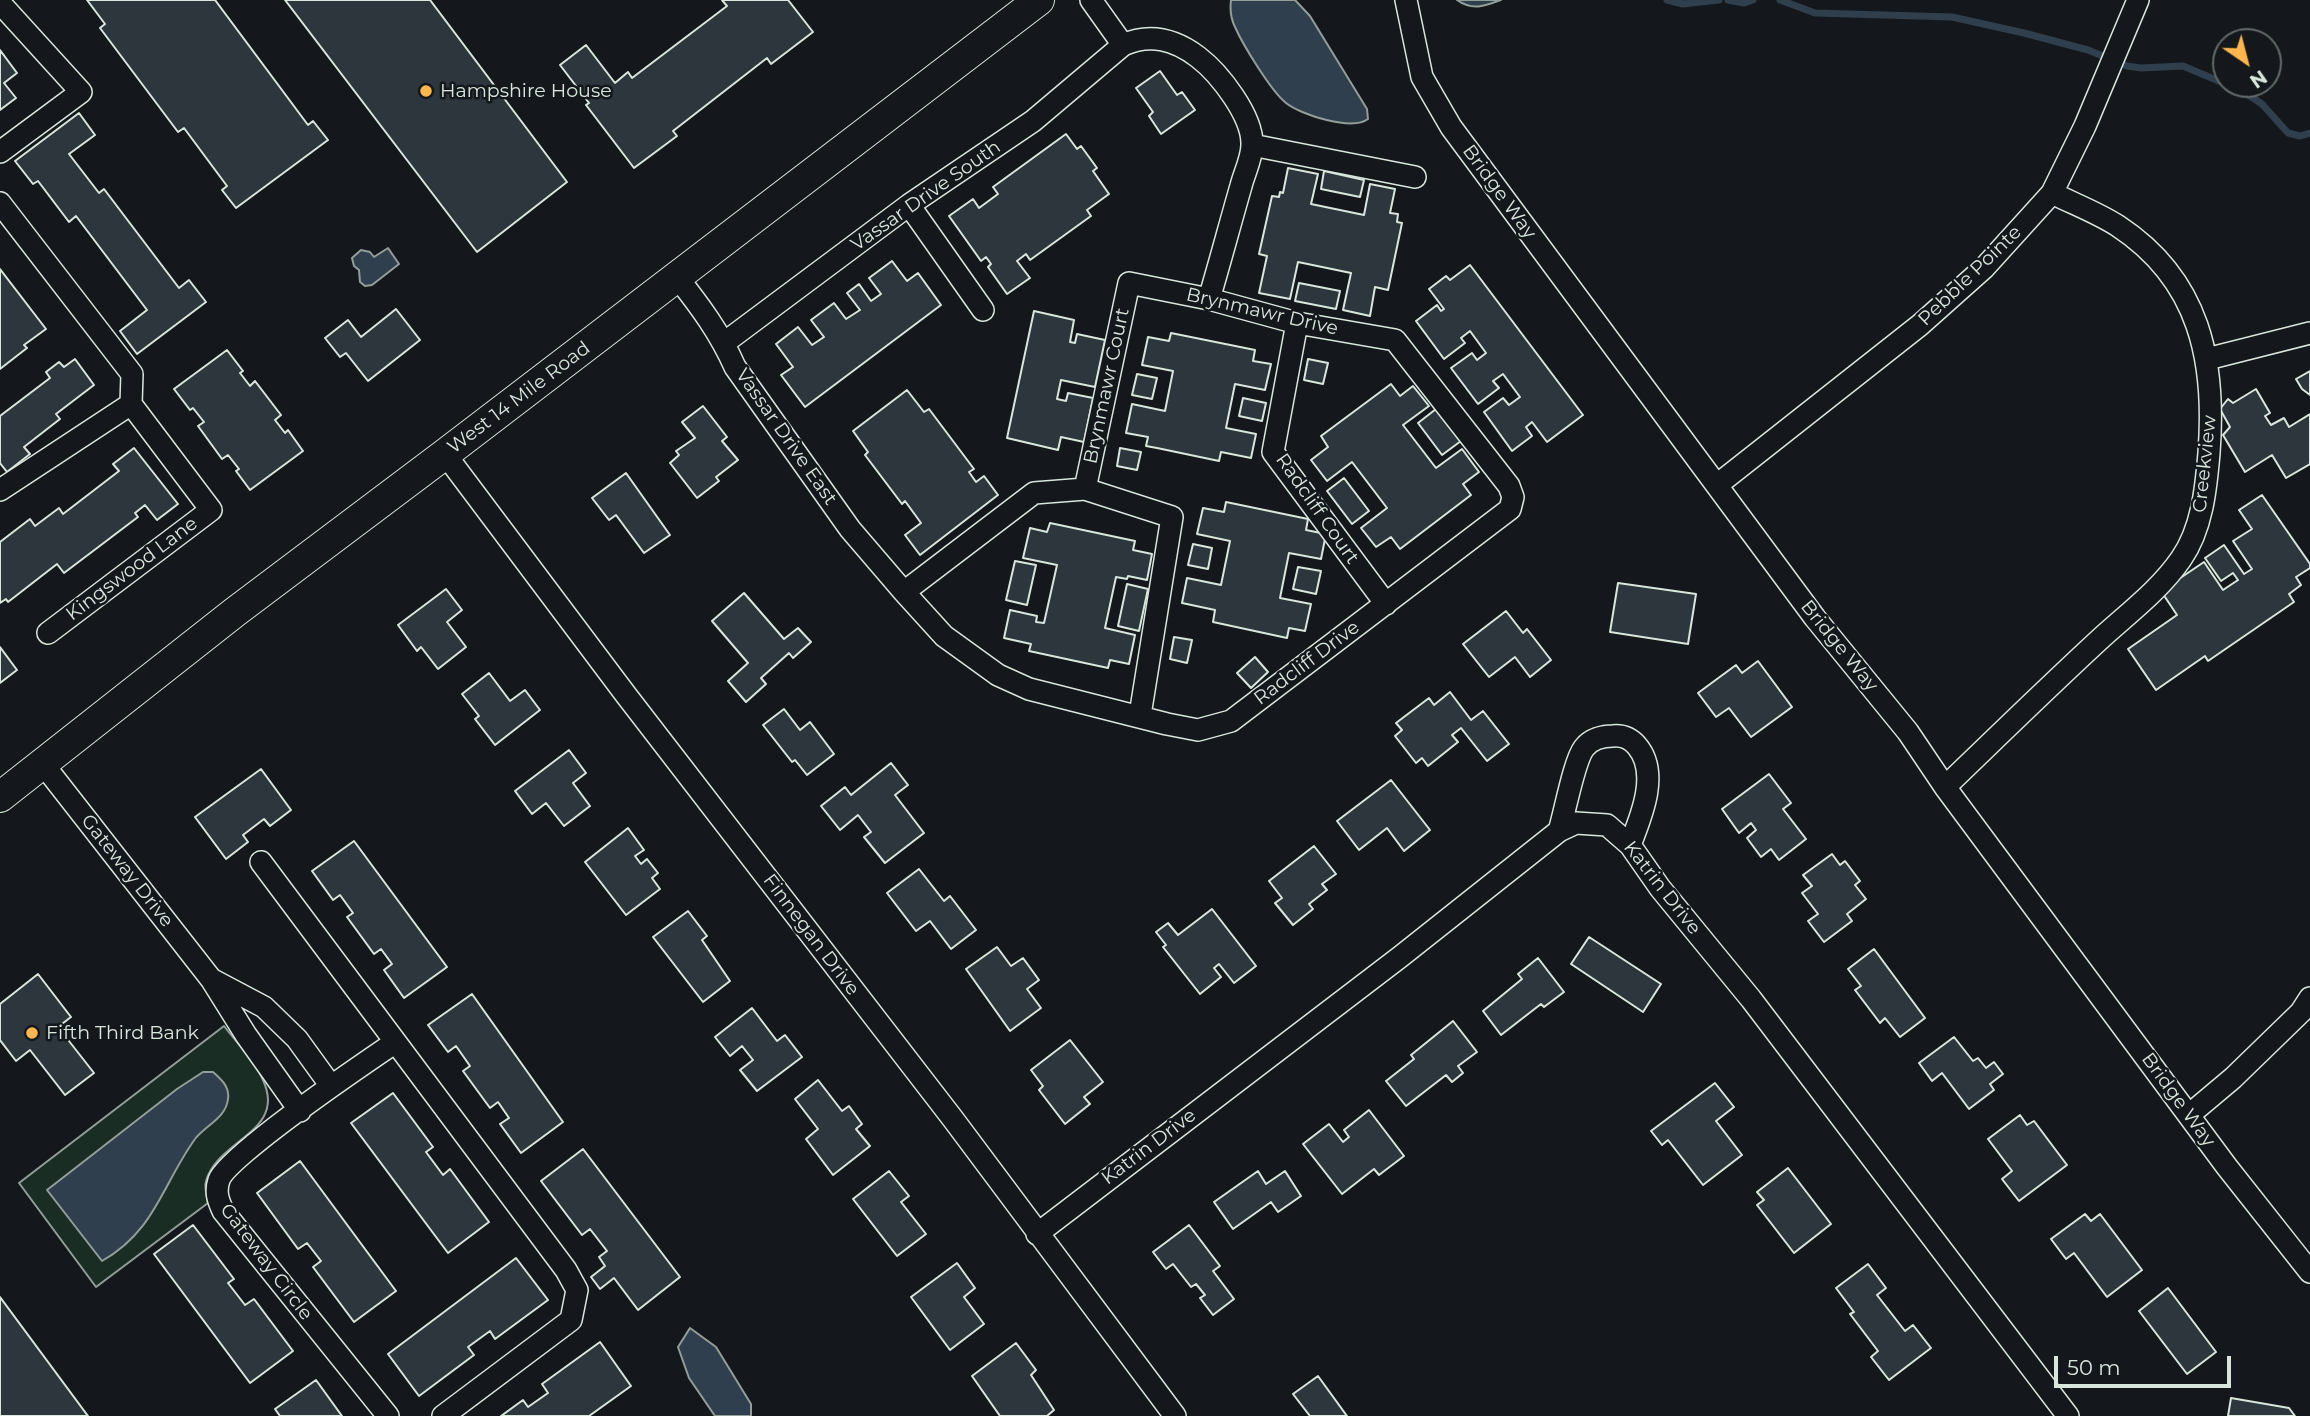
<!DOCTYPE html>
<html>
<head>
<meta charset="utf-8">
<style>
	body { margin:0 }
	#map { position:relative; width:2310px; height:1416px; overflow:hidden; background:#14181c; font-family:Montserrat,sans-serif }
	canvas { display:block }
	.north { position:absolute; left:2212px; top:28px; width:70px; height:70px; box-sizing:border-box; background:#14181c; border:2px solid #626a69; border-radius:50%; rotate:145deg; font-size:19px; font-weight:700; line-height:28px; text-align:center; color:#d8e6dc }
	.north::after { content:''; display:block; margin:auto; width:24px; height:32px; background:#ffb74d; clip-path:polygon(50% 0,100% 100%,50% 72%,0 100%) }
	.scale { position:absolute; left:2054px; top:1356px; width:177px; height:32px; box-sizing:border-box; border:4px solid #d8e6dc; border-top:0; padding-left:9px; font-size:21px; line-height:24px; white-space:nowrap; color:#d8e6dc; -webkit-text-stroke:5px #14181c; paint-order:stroke }
</style>
</head>
<body>
<div id="map">
<canvas width="2310" height="1416"></canvas>
<div class="north">N</div>
<div class="scale">50 m</div>
</div>
<script>
const ctx = document.querySelector('canvas').getContext('2d');
ctx.lineJoin = 'round';
function fill(path, color) {
  ctx.fillStyle = color;
  ctx.fill(path, 'evenodd');
}
function strokePath(path, color, width, dash) {
  ctx.strokeStyle = color;
  ctx.lineWidth = width;
  ctx.lineCap = dash ? 'butt' : 'round';
  ctx.setLineDash(dash || []);
  ctx.stroke(path);
}
function drawText(font, color, halo, rows, align = 'center') {
  ctx.font = font + ' Montserrat,sans-serif';
  ctx.lineWidth = 5;
  ctx.setLineDash([]);
  ctx.textBaseline = 'middle';
  ctx.strokeStyle = halo;
  ctx.fillStyle = color;
  for (const [text, x, y, turn = 0] of rows) {
    ctx.save();
    ctx.translate(x, y);
    ctx.rotate((+turn || 0) * Math.PI / 180);
    ctx.textAlign = isNaN(turn) ? turn : align;
    if (halo) ctx.strokeText(text, 0, 0);
    ctx.fillText(text, 0, 0);
    ctx.restore();
  }
}
const green = new Path2D(`
	M224,1026C237,1043 255,1061 263,1080C287,1132 218,1139 206,1181C204,1187 207,1197 208,1203L96,1287L19,1183Z`);
fill(green, '#1a2d24');
strokePath(green, '#939e99', 2);
const water = new Path2D(`
	M1231,0H1295L1310,16L1367,109L1368,119C1352,131 1301,115 1286,103C1271,91 1243,45 1235,27C1231,19 1230,8 1231,0Z
	M1457,0H1501C1485,6 1472,11 1457,0Z
	M388,248L399,264L372,285L365,286L360,282L359,270L354,266L352,258L361,250L370,252L374,257Z
	M203,1072H213C221,1079 230,1087 228,1099C226,1118 206,1125 195,1139C162,1185 155,1231 102,1261L47,1190L177,1089Z
	M690,1328L716,1347L751,1404V1416H715L689,1378L678,1347Z`);
fill(water, '#2f3f4d');
strokePath(water, '#939e99', 2);
strokePath(new Path2D(`
	M1667,0L1683,4L1719,0
	M1728,0L1744,3L1753,0
	M1780,0L1815,13L1952,17L2024,33L2088,50L2127,66L2141,68L2183,66L2226,84
	M2227,84L2241,90L2262,104L2288,133L2300,136L2310,133`), '#2f3f4d', 7);
const building = new Path2D(`
	M87,0H215L308,125L313,121L328,140L236,208L222,190L227,186L184,128L178,132L100,28L105,24Z
	M285,0H430L567,182L477,252Z
	M722,0H788L813,32L771,64L767,58L673,131L677,136L634,168L586,105L589,103L560,65L586,45L615,83L628,72L632,78L727,6Z
	M0,50L17,73L4,83L16,98L0,110Z
	M1160,71L1177,95L1182,92L1195,110L1161,134L1149,116L1153,112L1136,88Z
	M79,113L95,135L69,154L99,193L104,189L179,288L189,280L206,302L137,354L120,331L147,310L76,216L69,222L38,181L33,184L15,161Z
	M1066,134L1077,149L1081,146L1097,168L1093,171L1109,194L1087,210L1091,216L1030,260L1026,254L1017,261L1030,278L1007,294L988,267L991,264L986,257L981,261L949,216L973,199L979,208L998,194L993,187Z
	M1288,168L1318,174L1311,204L1364,215L1370,184L1395,189L1390,213L1398,214L1397,222L1402,223L1388,290L1375,287L1370,316L1343,310L1351,273L1298,262L1290,299L1259,293L1267,256L1259,254L1272,196L1279,197L1280,192L1283,193Z
	M1324,171L1364,180L1360,197L1321,189Z
	M892,261L907,281L918,273L941,305L805,407L781,375L793,367L776,344L798,327L812,345L824,337L811,320L834,303L846,319L860,310L847,293L859,284L871,301L881,294L869,278Z
	M1470,265L1583,415L1547,442L1532,422L1526,427L1532,436L1512,451L1484,412L1503,398L1509,405L1520,397L1503,374L1493,381L1499,388L1478,404L1451,368L1472,353L1477,360L1486,353L1470,331L1461,338L1465,343L1444,359L1416,321L1437,305L1441,311L1444,309L1429,289L1446,276L1450,280Z
	M0,269L46,329L24,345L27,348L0,369Z
	M1299,283L1340,291L1336,309L1295,301Z
	M396,309L420,340L368,381L346,353L340,357L325,338L348,320L361,337Z
	M1034,311L1074,320L1070,342L1075,343L1077,334L1105,340L1095,387L1061,380L1057,399L1066,401L1068,393L1093,398L1084,442L1061,437L1058,450L1007,438Z
	M1171,333L1255,350L1253,361L1271,364L1265,390L1235,384L1226,428L1256,434L1251,458L1221,452L1219,461L1157,448L1146,446L1148,437L1126,433L1132,404L1165,411L1173,371L1142,365L1148,337L1169,341Z
	M227,350L243,371L240,373L250,386L255,381L281,415L275,420L285,433L288,430L303,451L250,490L236,471L239,469L228,455L222,459L198,426L204,422L193,408L190,410L174,389Z
	M75,359L94,385L56,414L60,419L24,447L30,454L7,472L0,463V416L50,378L46,372L59,362L64,367Z
	M1308,359L1328,363L1323,384L1304,380Z
	M2310,371V395L2302,389L2296,379Z
	M1137,374L1157,378L1152,399L1132,395Z
	M1391,384L1400,396L1413,386L1429,406L1403,425L1436,468L1462,449L1479,472L1463,484L1471,495L1400,549L1391,537L1376,547L1361,528L1387,508L1352,462L1327,481L1311,460L1328,447L1321,436Z
	M2256,389L2270,413L2265,416L2271,425L2284,418L2289,427L2310,414V464L2286,478L2272,455L2245,472L2223,435L2230,427L2220,409L2228,399L2233,403Z
	M907,390L924,412L929,409L974,469L969,472L976,482L984,476L998,495L920,555L905,535L921,523L905,501L902,504L865,455L868,452L853,431Z
	M1243,398L1266,403L1262,421L1239,416Z
	M703,406L727,437L722,441L738,460L716,477L719,481L697,498L670,463L679,455L676,451L695,438L682,422Z
	M1436,409L1461,441L1442,455L1418,423Z
	M134,448L178,504L157,520L145,505L135,513L138,517L64,573L57,564L8,602L6,599L0,603V542L30,519L35,526L59,508L63,514L119,471L113,464Z
	M1120,448L1141,452L1137,470L1117,466Z
	M626,473L670,535L644,553L616,515L609,520L592,498Z
	M1344,478L1369,511L1352,524L1327,491Z
	M2262,495L2310,564V568L2296,577L2301,585L2289,594L2294,602L2208,661L2205,656L2156,690L2128,649L2177,615L2161,591L2204,562L2223,590L2238,580L2233,573L2221,581L2205,558L2224,545L2244,574L2252,569L2233,541L2252,529L2239,510Z
	M1226,502L1308,519L1306,530L1326,534L1321,559L1289,553L1280,598L1311,604L1305,631L1289,628L1287,638L1213,622L1215,610L1182,603L1187,578L1221,585L1230,541L1197,534L1203,508L1224,512Z
	M1050,523L1135,541L1133,550L1152,554L1147,580L1128,576L1127,579L1116,577L1105,628L1135,635L1129,664L1110,660L1108,668L1029,651L1031,644L1004,638L1010,610L1037,616L1036,622L1044,623L1057,565L1023,558L1030,528L1047,532Z
	M1193,544L1212,548L1208,569L1188,565Z
	M1015,561L1036,565L1027,605L1006,600Z
	M1298,567L1321,571L1316,594L1293,589Z
	M1618,583L1696,594L1688,644L1610,632Z
	M1127,584L1148,589L1139,631L1118,626Z
	M446,589L462,610L447,622L466,647L438,669L421,647L417,651L398,625Z
	M744,593L784,639L798,628L811,642L793,658L789,653L761,678L766,684L746,702L728,681L748,663L712,621Z
	M1506,611L1523,633L1527,629L1551,660L1530,677L1515,657L1489,677L1463,644Z
	M1174,637L1192,640L1187,663L1170,659Z
	M0,647L17,670L0,683Z
	M1255,657L1268,672L1251,688L1237,673Z
	M1758,661L1792,707L1751,737L1729,708L1716,717L1698,693L1736,665L1742,673Z
	M489,673L510,701L525,690L540,710L495,745L475,719L479,716L462,694Z
	M1450,692L1471,720L1483,711L1509,744L1487,761L1461,728L1452,735L1458,742L1428,766L1422,758L1416,763L1395,736L1402,730L1396,723L1429,698L1434,705Z
	M784,709L800,730L810,722L834,754L807,775L795,760L792,762L763,725Z
	M569,750L586,773L573,783L590,806L564,826L546,803L532,814L515,791Z
	M891,763L908,785L895,795L924,833L885,863L864,837L871,832L858,815L840,830L821,806L845,787L851,795Z
	M261,769L291,810L270,826L264,819L243,835L248,842L226,859L195,817Z
	M1769,774L1791,803L1783,809L1806,839L1779,860L1771,849L1761,857L1747,838L1756,830L1751,823L1739,833L1722,809Z
	M1391,780L1430,830L1404,851L1387,828L1359,850L1337,821Z
	M628,828L644,850L635,856L641,864L647,859L658,873L652,878L660,889L626,915L585,862Z
	M354,841L447,967L404,998L384,970L392,964L381,949L374,954L347,917L353,913L340,895L333,900L312,871Z
	M1314,846L1336,874L1322,884L1327,890L1309,904L1313,909L1293,925L1275,903L1282,898L1269,881Z
	M1832,854L1840,865L1845,861L1860,881L1855,885L1866,899L1847,914L1852,921L1824,942L1808,921L1818,914L1802,893L1812,886L1803,875Z
	M919,869L944,901L950,896L976,930L951,949L930,921L916,931L887,893Z
	M1212,909L1256,966L1234,983L1219,964L1214,968L1221,977L1200,994L1163,947L1166,945L1156,932L1168,923L1178,935Z
	M688,911L707,936L702,940L730,981L703,1002L653,937Z
	M1589,937L1661,984L1643,1012L1571,964Z
	M997,947L1011,966L1023,958L1039,980L1027,989L1041,1008L1010,1031L966,969Z
	M1874,949L1925,1018L1900,1037L1885,1018L1880,1023L1855,990L1861,986L1848,969Z
	M1538,958L1564,992L1544,1007L1541,1004L1501,1035L1483,1011L1522,979L1518,974Z
	M38,974L71,1017L58,1027L94,1073L65,1095L30,1050L16,1061L0,1040V1004Z
	M472,994L563,1122L521,1153L500,1124L509,1118L498,1102L490,1108L463,1071L470,1066L456,1046L448,1052L428,1025Z
	M752,1008L777,1041L785,1035L802,1057L757,1091L740,1070L753,1060L742,1046L730,1056L715,1037Z
	M1453,1021L1477,1052L1458,1066L1463,1073L1452,1082L1446,1075L1406,1106L1386,1081L1414,1059L1411,1055Z
	M1954,1037L1973,1061L1978,1058L1986,1068L1994,1062L2003,1074L1990,1084L1994,1090L1969,1109L1942,1073L1932,1081L1919,1063Z
	M1070,1040L1103,1082L1084,1097L1090,1104L1065,1124L1039,1090L1043,1086L1031,1070Z
	M818,1080L842,1111L849,1106L862,1124L856,1129L870,1146L833,1175L806,1139L818,1129L795,1099Z
	M1715,1083L1734,1107L1716,1121L1742,1155L1703,1185L1668,1140L1662,1145L1651,1131Z
	M393,1093L433,1147L426,1152L443,1175L450,1169L489,1222L448,1253L351,1123Z
	M1369,1110L1404,1156L1379,1175L1374,1169L1342,1194L1303,1144L1329,1124L1343,1142L1349,1137L1344,1130Z
	M2020,1115L2027,1125L2034,1121L2067,1165L2019,1201L2002,1179L2012,1171L1988,1139Z
	M583,1149L680,1277L638,1310L614,1278L600,1289L591,1277L605,1266L599,1257L607,1251L590,1229L582,1235L541,1181Z
	M300,1161L396,1291L354,1322L313,1267L321,1261L307,1243L298,1249L257,1193Z
	M1788,1168L1831,1224L1794,1253L1757,1205L1764,1200L1757,1192Z
	M889,1171L909,1196L901,1202L926,1234L897,1256L853,1199Z
	M1258,1171L1266,1184L1285,1171L1301,1196L1278,1212L1271,1202L1233,1229L1214,1202Z
	M2085,1214L2091,1221L2100,1214L2142,1270L2107,1297L2074,1253L2066,1259L2051,1239Z
	M193,1225L234,1279L228,1283L245,1305L254,1299L293,1351L250,1383L154,1254Z
	M1189,1225L1220,1266L1213,1271L1234,1299L1213,1315L1200,1298L1205,1295L1196,1284L1191,1287L1173,1264L1166,1269L1153,1252Z
	M516,1258L548,1300L495,1339L490,1331L468,1347L474,1355L419,1396L388,1354Z
	M957,1263L975,1288L964,1297L984,1324L950,1350L911,1297Z
	M1868,1264L1886,1288L1877,1295L1905,1331L1913,1325L1931,1348L1889,1380L1871,1357L1878,1351L1850,1314L1854,1312L1836,1288Z
	M2168,1288L2216,1352L2187,1374L2139,1311Z
	M0,1297L88,1416H0Z
	M600,1342L631,1386L589,1416H501L523,1400L528,1407L548,1393L542,1384Z
	M1016,1343L1036,1370L1031,1375L1054,1410L1047,1416H1000L972,1376Z
	M1318,1376L1347,1416H1310L1293,1394Z
	M316,1380L342,1416H280L275,1409Z
	M2231,1398L2289,1408L2295,1416H2228Z`);
fill(building, '#2c363c');
strokePath(building, '#d8e6dc', 2);
const street = new Path2D(`
	M1091,0L1123,45C1150,33 1174,39 1198,57C1219,73 1253,116 1252,145C1252,158 1244,174 1241,186C1230,224 1220,262 1209,299
	M1406,0L1422,77L1451,127L1815,618L1908,732L1945,787L2227,1167L2310,1272
	M0,3L81,92L0,152
	M1252,145L1415,177
	M0,203L132,374L131,404
	M909,205L983,310
	M677,277C700,306 720,333 735,367L850,529L904,592L944,636L998,675L1029,689L1167,724L1198,730L1231,721L1510,509L1513,497L1509,486L1395,340L1297,323L1209,299L1129,283L1085,489
	M1297,323L1273,452L1386,604
	M724,343L909,205L1033,121L1123,45
	M2207,359L2310,333
	M445,454L626,695L953,1119L1175,1416
	M1717,485L1920,325L1984,268L2052,193L2085,126L2138,0
	M0,490L131,404
	M904,592L1034,493L1085,489L1172,517L1140,715
	M48,633L211,510L131,404
	M43,764L211,979L246,1035L300,1111
	M1945,787C1996,738 2046,689 2098,641C2126,615 2159,591 2181,559C2202,529 2206,489 2209,453C2216,361 2200,280 2118,226C2098,213 2074,204 2052,193
	M1559,831C1565,812 1574,761 1584,748C1591,739 1603,736 1613,736C1623,735 1631,739 1637,746C1660,773 1641,817 1630,845
	M261,862L566,1270L577,1290L571,1320L443,1416
	M213,980L264,1007L297,1039L331,1086
	M2189,1115L2233,1078L2301,1012L2310,998
	M1037,1234L1400,957L1559,831L1576,823L1607,825L1630,845L1660,888L1751,999L2068,1416
	M388,1416L223,1211C218,1200 215,1192 219,1180C227,1156 366,1062 394,1043`);
const secondary = new Path2D(`
	M0,797L235,612L445,454L1039,0`);
strokePath(street, '#d8e6dc', 24);
strokePath(secondary, '#d8e6dc', 32);
strokePath(street, '#14181c', 21);
strokePath(secondary, '#14181c', 30);
for (const [x, y, r, color] of [
	[426,91,7,"#ffb74d"],
	[32,1033,7,"#ffb74d"]
]) {
  const dot = new Path2D();
  dot.arc(x, y, r, 0, 2 * Math.PI);
  ctx.fillStyle = color;
  ctx.fill(dot);
  strokePath(dot, '#14181c', 2.5);
}
drawText('19px', '#d8e6dc', '#14181c', [
	["Hampshire House",440,91],
	["Fifth Third Bank",46,1033]
], 'left');
drawText('19px', '#d8e6dc', '#14181c', [
	["Bridge Way",1499,192,54],
	["Vassar Drive South",926,196,-35],
	["Pebble Pointe",1970,276,-44],
	["Brynmawr Drive",1262,312,13],
	["Brynmawr Court",1107,386,-78],
	["West 14 Mile Road",519,398,-37],
	["Vassar Drive East",786,437,55],
	["Creekview",2205,464,-84],
	["Radcliff Court",1317,509,55],
	["Kingswood Lane",132,569,-37],
	["Bridge Way",1839,646,51],
	["Radcliff Drive",1307,663,-37],
	["Gateway Drive",127,871,52],
	["Katrin Drive",1662,888,52],
	["Finnegan Drive",811,935,53],
	["Bridge Way",2178,1100,54],
	["Katrin Drive",1149,1147,-37],
	["Gateway Circle",266,1262,53]
]);
</script>
</body>
</html>
